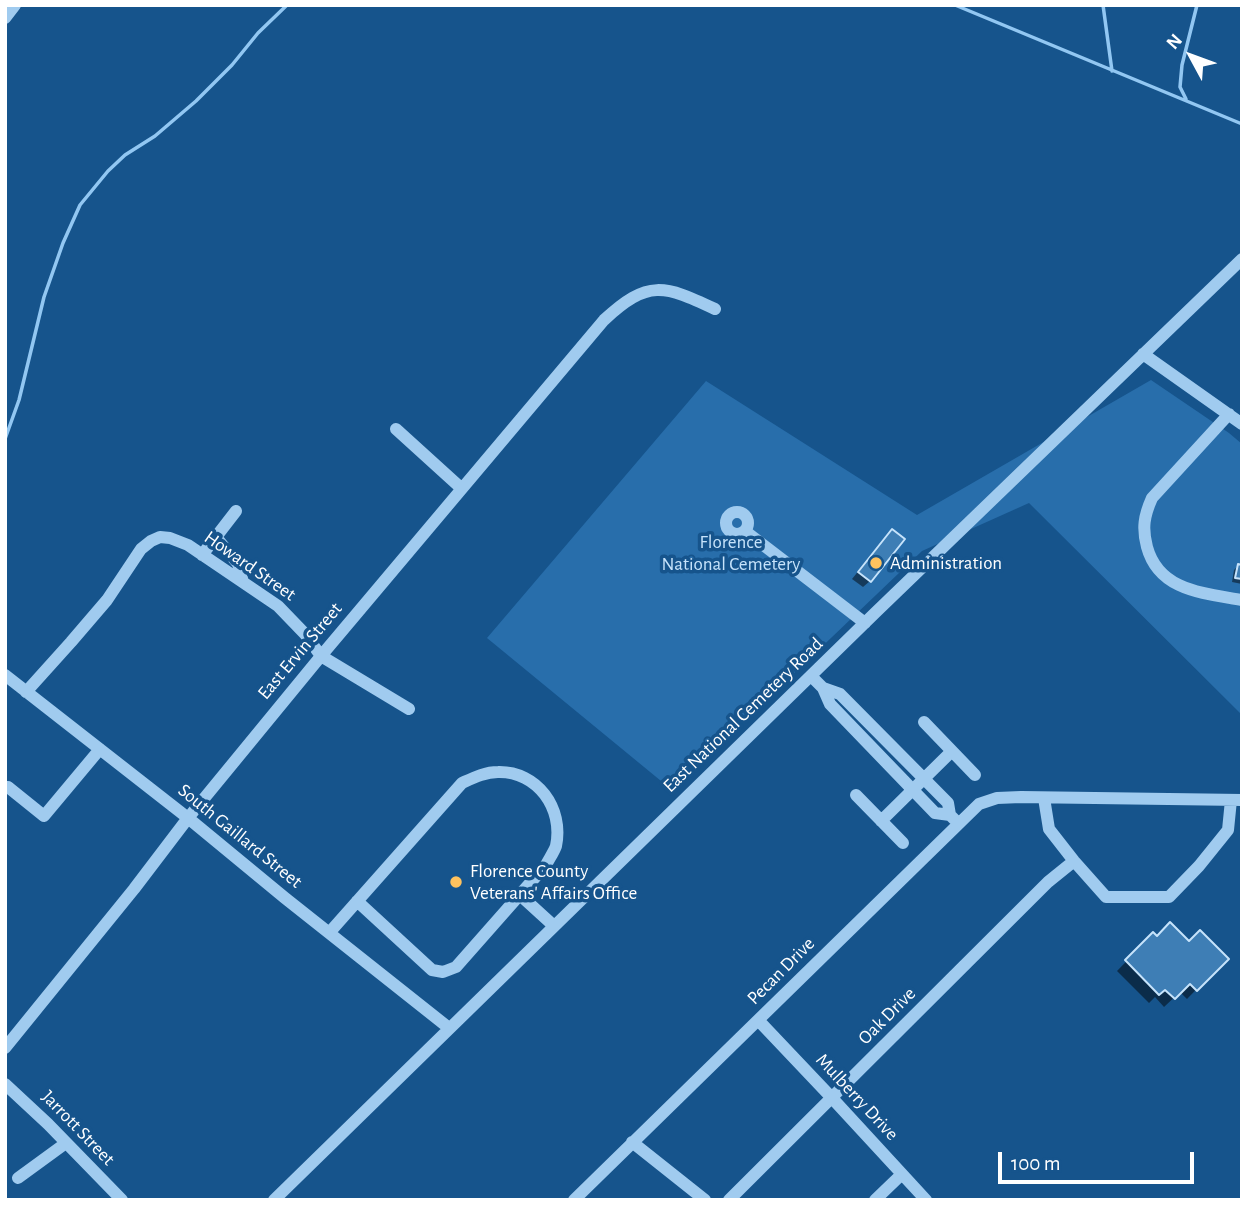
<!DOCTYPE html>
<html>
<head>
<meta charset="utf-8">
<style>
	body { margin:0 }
	#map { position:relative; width:1247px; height:1205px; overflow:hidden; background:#16548c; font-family:"Alegreya Sans",sans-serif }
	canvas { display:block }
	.frame { position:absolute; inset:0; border:7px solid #fff; pointer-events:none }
	.north { position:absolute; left:1156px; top:21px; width:70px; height:70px; -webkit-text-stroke:5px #16548c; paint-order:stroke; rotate:311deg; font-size:19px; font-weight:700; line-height:28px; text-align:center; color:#fff }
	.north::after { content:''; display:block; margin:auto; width:24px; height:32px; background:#fff; clip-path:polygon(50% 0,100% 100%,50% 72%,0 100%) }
	.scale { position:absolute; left:998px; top:1152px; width:196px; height:32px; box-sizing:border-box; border:4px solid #fff; border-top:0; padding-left:9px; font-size:21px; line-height:24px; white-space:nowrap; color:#fff; -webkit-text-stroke:5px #16548c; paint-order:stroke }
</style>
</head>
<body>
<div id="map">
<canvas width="1247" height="1205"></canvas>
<div class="frame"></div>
<div class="north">N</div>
<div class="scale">100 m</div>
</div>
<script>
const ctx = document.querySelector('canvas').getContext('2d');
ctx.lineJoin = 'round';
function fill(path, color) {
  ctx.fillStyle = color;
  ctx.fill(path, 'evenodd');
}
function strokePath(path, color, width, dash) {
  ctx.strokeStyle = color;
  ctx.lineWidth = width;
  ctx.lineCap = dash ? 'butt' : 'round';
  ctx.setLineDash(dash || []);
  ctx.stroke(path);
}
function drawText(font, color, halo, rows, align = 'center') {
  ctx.font = font + ' "Alegreya Sans",sans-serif';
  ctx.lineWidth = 7;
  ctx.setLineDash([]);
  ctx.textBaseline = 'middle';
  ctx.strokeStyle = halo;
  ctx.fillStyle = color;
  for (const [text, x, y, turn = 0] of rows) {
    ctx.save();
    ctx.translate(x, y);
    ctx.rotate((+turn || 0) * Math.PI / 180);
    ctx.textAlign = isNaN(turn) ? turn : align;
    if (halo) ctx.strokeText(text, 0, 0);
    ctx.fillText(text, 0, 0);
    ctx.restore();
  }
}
fill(new Path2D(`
	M1151,380L1229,433L1242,444V715L1029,503L922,551L672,790L487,638L706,381L917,515Z`), '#286eab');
fill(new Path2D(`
	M885,538L870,581L863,587L852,579Z
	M1238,566L1242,567V584L1232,582L1234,570Z
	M1153,934L1157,938L1189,943L1226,959L1187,999L1180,992L1164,1007L1155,997L1149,1003L1117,971Z`), '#0007');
strokePath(new Path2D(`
	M955,5L1242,124
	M1103,5L1112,71
	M1186,99L1180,87L1182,65L1197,5
	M5,439L19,400L44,297L63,243L80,205L108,171L125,155L155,136L196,101L232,65L258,33L287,5`), '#92c7f2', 3.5);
const building = new Path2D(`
	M892,529L905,539L871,582L858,572Z
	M1238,564L1242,565V579L1235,578Z
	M1170,922L1189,941L1200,930L1229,959L1197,991L1190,984L1175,999L1165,990L1159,995L1125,960L1153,932L1157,936Z`);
fill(building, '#3e7eb5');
strokePath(building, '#c6e3fb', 2);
strokePath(new Path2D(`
	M5,18L15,5
	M1143,354L1242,424
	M1229,414L1152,498C1144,516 1142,528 1147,547C1159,591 1203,593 1242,600
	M396,429L461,488
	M726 523a11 11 0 1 1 22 0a11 11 0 1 1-22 0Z
	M745,531L865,623
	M216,537L238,564L243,582
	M202,555L236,511
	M5,675L188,818L285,898L449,1028
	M811,676L823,688L840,694L948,803L950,815
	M823,688L830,704L935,813L950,815L956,821
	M26,692L71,642L107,600L141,549L151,541L160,537L170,538L188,545L278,606L305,634L321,656L409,709
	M924,722L975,775
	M8,787L44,816L100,749
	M856,795L903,843
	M1044,798L1049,829L1074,861L1106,897H1169L1199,866L1228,830L1231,800
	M881,821L952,751
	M520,895L554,926
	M329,933L462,783C473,778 485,772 498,772C537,771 564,808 556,846C554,852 549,859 546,865L456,967L443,972L432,970L357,901
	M759,1021L832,1098L926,1200
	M5,1048L134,889L188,818L321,656L604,320C648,279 664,285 715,309
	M5,1084L48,1124L122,1200
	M632,1142L705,1200
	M18,1178L66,1143
	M274,1200L876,612L1242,259
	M574,1200L979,804L997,798L1021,797L1242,800
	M729,1200L1048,882L1074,861
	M875,1200L902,1174`), '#a0cbef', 12);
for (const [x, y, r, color] of [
	[876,563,7,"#ffc25e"],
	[456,882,7,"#ffc25e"]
]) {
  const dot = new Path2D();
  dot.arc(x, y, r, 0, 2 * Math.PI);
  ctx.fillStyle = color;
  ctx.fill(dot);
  strokePath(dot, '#16548c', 2.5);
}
drawText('19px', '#c6e3fb', '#16548c', [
	["Florence",731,542],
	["National Cemetery",731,564]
]);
drawText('19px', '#fff', '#16548c', [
	["Administration",890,563],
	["Florence County",470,871],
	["Veterans' Affairs Office",470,893]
], 'left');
drawText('19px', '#fff', '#16548c', [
	["Howard Street",250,566,35],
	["East Ervin Street",300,651,-50],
	["East National Cemetery Road",743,715,-44],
	["South Gaillard Street",240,836,39],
	["Pecan Drive",781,971,-45],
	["Oak Drive",887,1016,-45],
	["Mulberry Drive",857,1097,47],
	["Jarrott Street",78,1128,46]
]);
</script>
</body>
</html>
